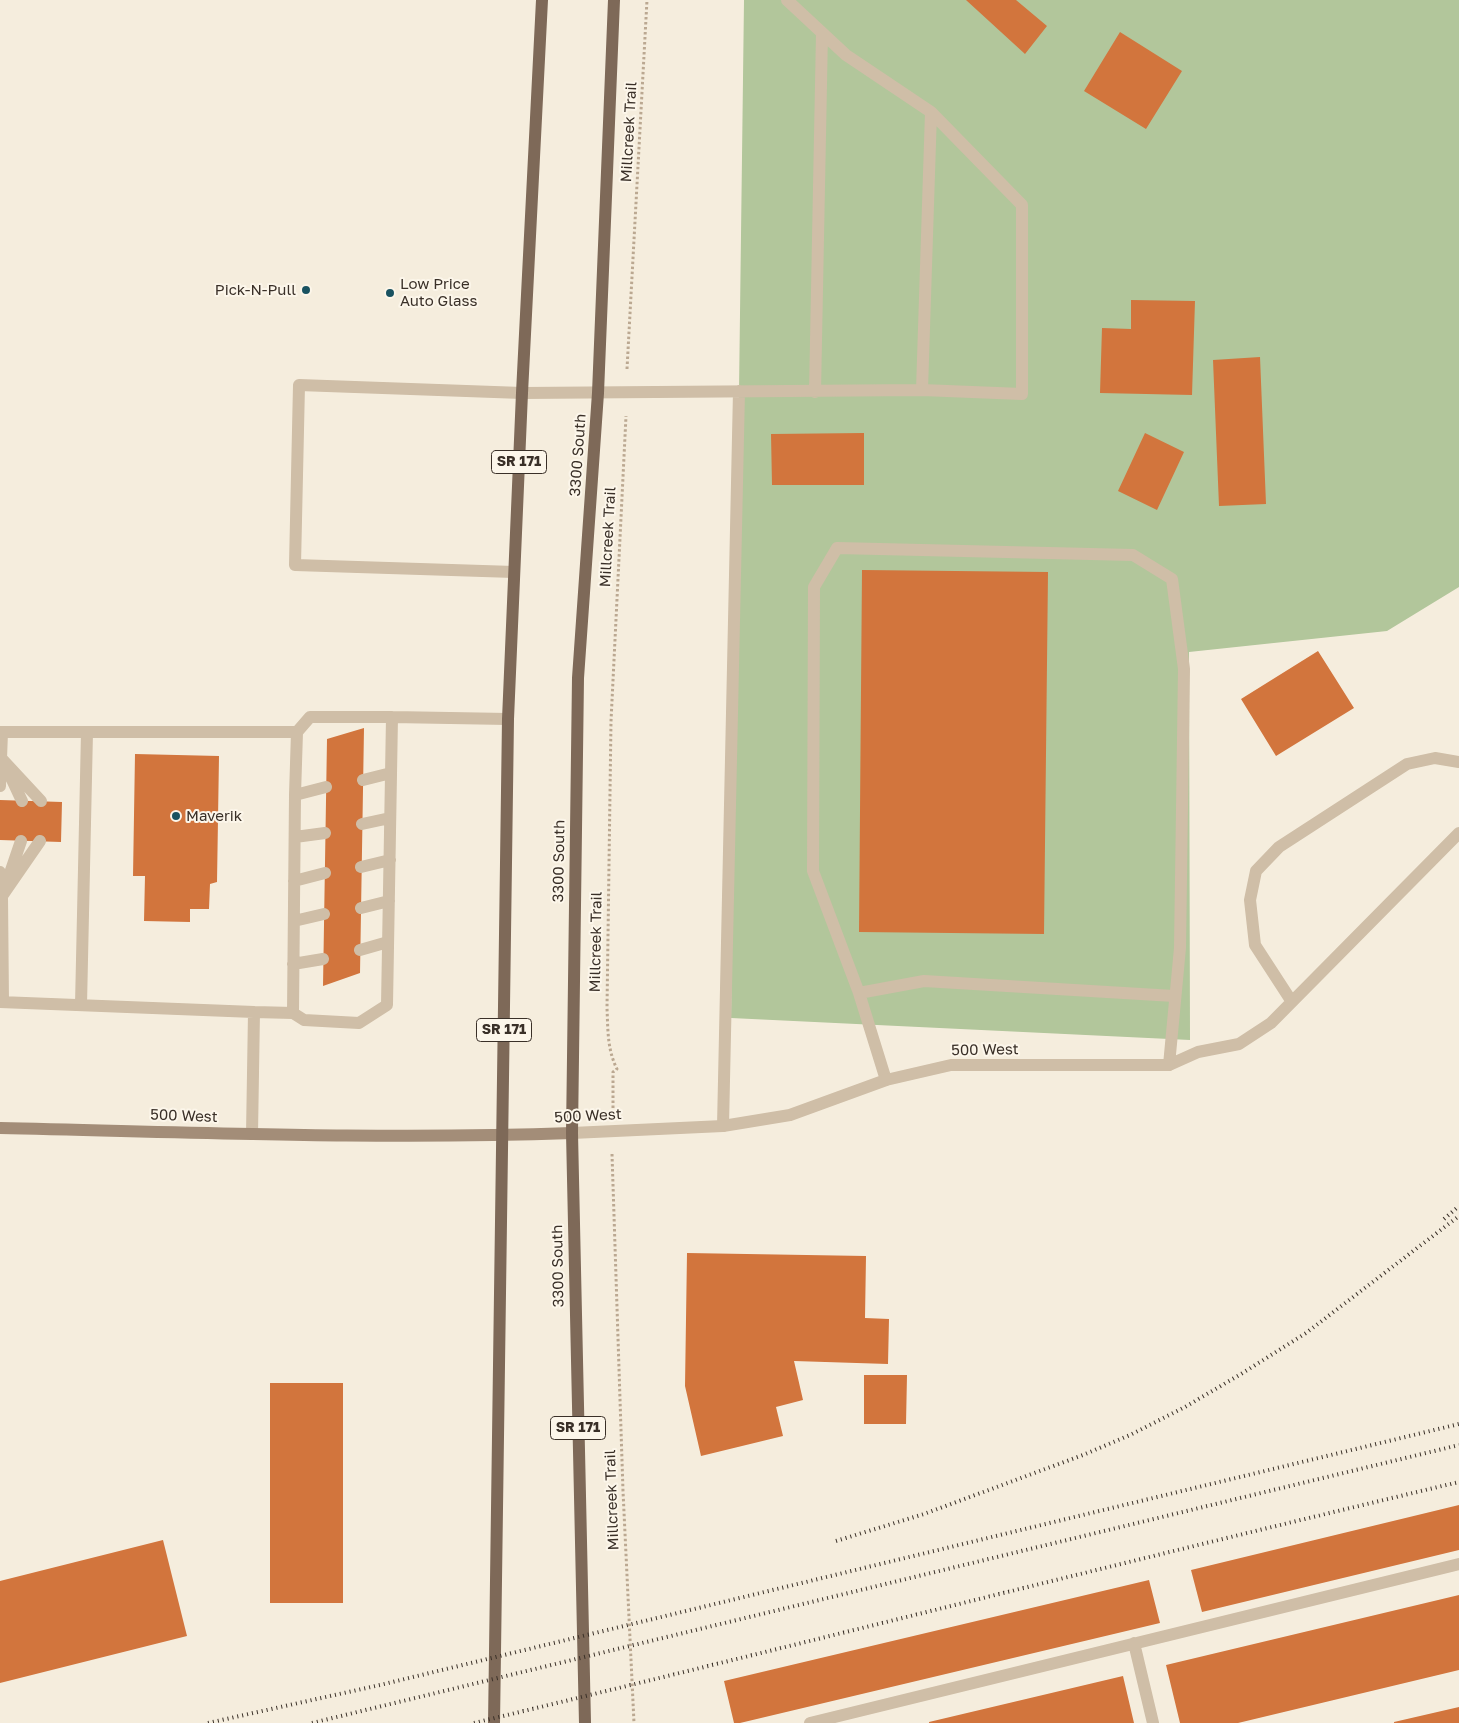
<!DOCTYPE html>
<html>
<head>
<meta charset="utf-8">
<style>
	body { margin:0 }
	canvas { display:block; background:#f5eddd }
</style>
</head>
<body>
<canvas width="1459" height="1723"></canvas>
<script>
const ctx = document.querySelector('canvas').getContext('2d');
ctx.lineJoin = 'round';
function fill(path, color) {
  ctx.fillStyle = color;
  ctx.fill(path, 'evenodd');
}
function strokePath(path, color, width, dash) {
  ctx.strokeStyle = color;
  ctx.lineWidth = width;
  ctx.lineCap = dash ? 'butt' : 'round';
  ctx.setLineDash(dash || []);
  ctx.stroke(path);
}
function drawText(font, color, halo, rows, align = 'center') {
  ctx.font = font + ' "Golos Text",sans-serif';
  ctx.lineWidth = 4;
  ctx.setLineDash([]);
  ctx.textBaseline = 'middle';
  ctx.strokeStyle = halo;
  ctx.fillStyle = color;
  for (const [text, x, y, turn = 0] of rows) {
    ctx.save();
    ctx.translate(x, y);
    ctx.rotate((+turn || 0) * Math.PI / 180);
    ctx.textAlign = isNaN(turn) ? turn : align;
    if (halo) ctx.strokeText(text, 0, 0);
    ctx.fillText(text, 0, 0);
    ctx.restore();
  }
}
fill(new Path2D(`
	M744,0H1459V587L1387,631L1189,652L1190,1040L731,1018Z`), '#b2c69b');
fill(new Path2D(`
	M966,0H1016L1047,26L1025,54Z
	M1120,32L1182,71L1146,129L1084,91Z
	M1131,300L1195,301L1192,395L1100,393L1102,328L1131,329Z
	M1260,357L1266,504L1219,506L1213,360Z
	M864,433V485H772L771,434Z
	M1145,433L1184,452L1157,510L1118,491Z
	M862,570L1048,572L1044,934L859,932Z
	M1318,651L1354,708L1276,756L1241,699Z
	M364,728L360,973L323,986L327,739Z
	M135,754L219,756L217,882L210,884L209,909H190V922L144,921L145,876H133Z
	M0,800L62,802L61,842L0,840Z
	M687,1253L866,1256L865,1318L889,1319L888,1364L794,1361L803,1400L776,1407L783,1436L701,1456L685,1386Z
	M864,1375H907L906,1424H864Z
	M270,1383H343V1603H270Z
	M1459,1505V1550L1202,1612L1191,1570Z
	M163,1540L187,1636L0,1683V1581Z
	M1149,1580L1160,1623L740,1723H734L724,1681Z
	M1459,1595V1670L1238,1723H1180L1166,1665Z
	M1123,1676L1134,1723H929V1722Z
	M1459,1707V1723H1394V1722Z`), '#d2753d');
strokePath(new Path2D(`
	M627,369L647,0
	M613,1108V1072L617,1069C607,1049 608,1029 607,1008L611,721L626,416
	M612,1154L623,1491L634,1723`), '#bba891', 3, [2.5, 2.5]);
strokePath(new Path2D(`
	M922,390L1022,394V205L931,112
	M815,392L822,33
	M514,572L295,565L299,385L522,393L922,390L931,112L846,55L787,0
	M0,732H297
	M2,759L41,801
	M7,769L22,801
	M363,780L391,773
	M0,786L2,732
	M295,795L326,787
	M362,824L390,818
	M295,837L325,833
	M361,867L390,860
	M0,872L2,896L3,1002
	M294,881L325,873
	M7,882L21,841
	M2,896L40,841
	M361,908L389,901
	M294,921L324,914
	M360,950L388,942
	M293,964L323,959
	M859,993L924,981L1174,996
	M0,1002L254,1012
	M1292,1002L1255,945L1250,900L1256,871L1279,847L1407,764L1435,758L1459,762
	M81,1005L87,732
	M293,1013L304,1020L359,1023L387,1005L392,717
	M886,1080L859,993L813,871L814,587L837,548L1133,555L1172,579L1184,669L1180,948L1169,1065L1198,1052L1239,1044L1271,1023L1459,833
	M723,1126L739,391
	M252,1134L254,1012L293,1013L295,795L297,732L310,717H392L508,719
	M1134,1643L1153,1723
	M810,1723L1459,1564`), '#cfbea7', 12);
strokePath(new Path2D(`
	M572,1133L723,1126L790,1115L886,1080L951,1065H1169`), '#cfbea7', 12);
strokePath(new Path2D(`
	M0,1128C191,1132 381,1140 572,1133`), '#a38d78', 12);
strokePath(new Path2D(`
	M494,1723L508,719L522,393L542,0
	M585,1723L572,1133L578,678L598,393L614,0`), '#7e6958', 12);
strokePath(new Path2D(`
	M1444,1219L1459,1206
	M836,1541L924,1514L1083,1455L1130,1435L1185,1407L1241,1374L1306,1333L1459,1216
	M208,1723L380,1685L1459,1424
	M312,1723L1459,1445
	M474,1723C803,1644 1130,1560 1459,1482`), '#3a3028', 4, [1, 4]);
for (const [x, y, r, color] of [
	[306,290,5,"#195260"],
	[390,293,5,"#195260"],
	[176,816,5,"#195260"]
]) {
  const dot = new Path2D();
  dot.arc(x, y, r, 0, 2 * Math.PI);
  ctx.fillStyle = color;
  ctx.fill(dot);
  strokePath(dot, '#fcf6ea', 2);
}
for (const [x, y, w] of [
	[519,462,55],
	[504,1030,55],
	[578,1428,55]
]) {
  const box = new Path2D();
  box.roundRect(x - w / 2, y - 11.5, w, 23, 4);
  ctx.fillStyle = '#fcf6ea';
  ctx.fill(box);
  strokePath(box, '#3a3028', 1);
}
drawText('bold 14px', '#3a3028', null, [
	["SR 171",519,462],
	["SR 171",504,1030],
	["SR 171",578,1428]
]);
drawText('15px', '#3a3028', '#fcf6ea', [
	["Millcreek Trail",629,132,-87],
	["3300 South",578,455,-86],
	["Millcreek Trail",608,537,-87],
	["3300 South",559,861,-89],
	["Millcreek Trail",596,942,-89],
	["500 West",985,1050,-1],
	["500 West",184,1116,2],
	["500 West",588,1116,-3],
	["3300 South",558,1266,-91],
	["Millcreek Trail",612,1500,-92]
]);
drawText('15px', '#3a3028', '#fcf6ea', [
	["Low Price",400,284],
	["Auto Glass",400,301],
	["Pick-N-Pull",296,290,"right"],
	["Maverik",186,816]
], 'left');
</script>
</body>
</html>
